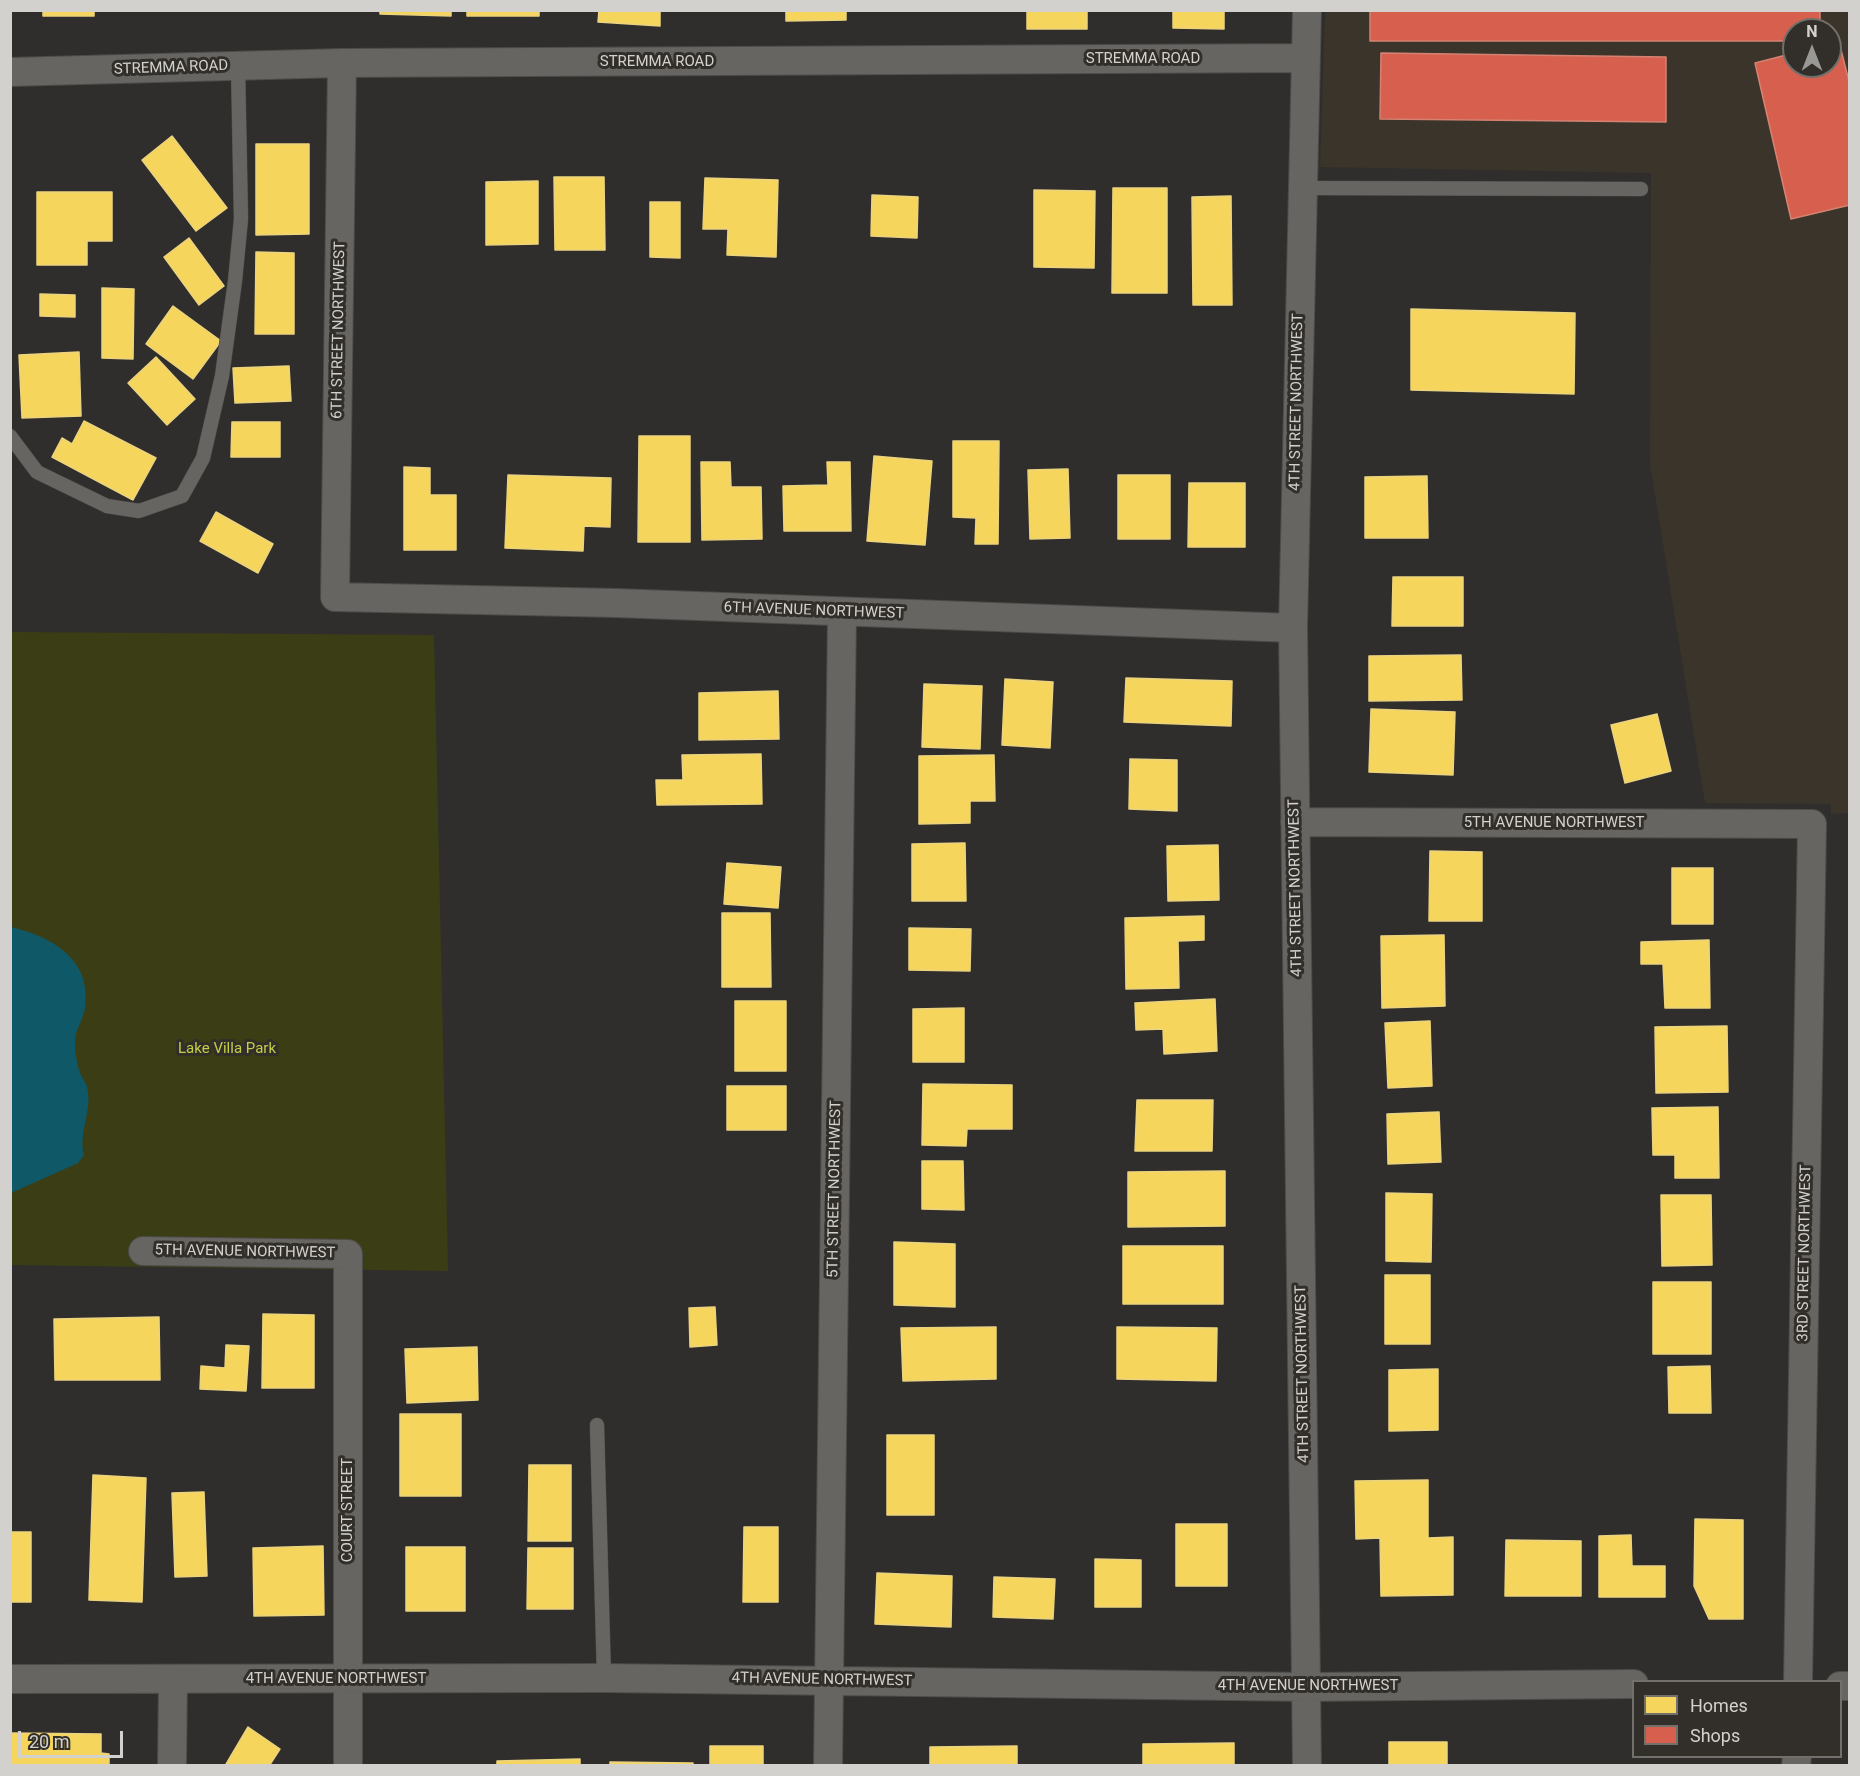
<!DOCTYPE html>
<html>
<head>
<meta charset="utf-8">
<style>
	body { margin:0 }
	#map { position:relative; width:1860px; height:1776px; overflow:hidden; background:#302e2c; font-family:Roboto,sans-serif }
	canvas { display:block }
	.frame { position:absolute; inset:0; border:12px solid #d3d1cd; pointer-events:none }
	.legend { position:absolute; left:1632px; top:1680px; width:210px; height:78px; box-sizing:border-box; background:#322f2a; border:2px solid #72706b; margin:0; padding:8px 10px; list-style:none; font-size:18px; color:#d3d1cd }
	.legend li { display:flex; align-items:center; gap:12px; height:30px }
	.legend b { width:30px; border:2px solid #72706b }
	.north { position:absolute; left:1782px; top:18px; width:60px; height:60px; box-sizing:border-box; background:#322f2a; border:2px solid #72706b; border-radius:50%; rotate:0deg; font-size:16px; font-weight:700; line-height:24px; text-align:center; color:#d3d1cd }
	.north::after { content:''; display:block; margin:auto; width:21px; height:27px; background:#9a9895; clip-path:polygon(50% 0,100% 100%,50% 72%,0 100%) }
	.scale { position:absolute; left:18px; top:1731px; width:105px; height:27px; box-sizing:border-box; border:3px solid #d3d1cd; border-top:0; padding-left:8px; font-size:18px; line-height:21px; white-space:nowrap; color:#d3d1cd; -webkit-text-stroke:4px #322f2a; paint-order:stroke }
</style>
</head>
<body>
<div id="map">
<canvas width="1860" height="1776"></canvas>
<div class="frame"></div>
<ul class="legend">
<li><b style="height:16px;background:#f6d55c"></b>Homes</li>
<li><b style="height:16px;background:#d6604d"></b>Shops</li>
</ul>
<div class="north">N</div>
<div class="scale">20 m</div>
</div>
<script>
const ctx = document.querySelector('canvas').getContext('2d');
ctx.lineJoin = 'round';
function fill(path, color) {
  ctx.fillStyle = color;
  ctx.fill(path, 'evenodd');
}
function strokePath(path, color, width, dash) {
  ctx.strokeStyle = color;
  ctx.lineWidth = width;
  ctx.lineCap = dash ? 'butt' : 'round';
  ctx.setLineDash(dash || []);
  ctx.stroke(path);
}
function drawText(font, color, halo, rows, align = 'center') {
  ctx.font = font + ' Roboto,sans-serif';
  ctx.lineWidth = 6;
  ctx.setLineDash([]);
  ctx.textBaseline = 'middle';
  ctx.strokeStyle = halo;
  ctx.fillStyle = color;
  for (const [text, x, y, turn = 0] of rows) {
    ctx.save();
    ctx.translate(x, y);
    ctx.rotate((+turn || 0) * Math.PI / 180);
    ctx.textAlign = isNaN(turn) ? turn : align;
    if (halo) ctx.strokeText(text, 0, 0);
    ctx.fillText(text, 0, 0);
    ctx.restore();
  }
}
fill(new Path2D(`
	M1325,11H1849V813L1831,814V804L1705,803L1650,464L1651,173L1320,167ZM1794,30H1830V66H1794Z`), '#3a342a');
fill(new Path2D(`
	M11,632L434,635L448,1271L11,1265Z`), '#3b3e14');
fill(new Path2D(`
	M11,927C52,937 92,959 85,1008C83,1020 74,1032 75,1043C75,1052 77,1067 81,1075C83,1079 86,1083 87,1087C93,1109 78,1133 84,1155L78,1163L11,1193Z`), '#0e5868');
const homes = new Path2D(`
	M43,10H94V16H43Z
	M380,10H451V16L380,14Z
	M467,10H539V16H467Z
	M599,10H660V26L598,22Z
	M786,10H846V20L786,21Z
	M1027,10H1087V29H1027Z
	M1173,10H1224V29L1173,28Z
	M172,136L227,208L196,231L142,160Z
	M256,144H309V234L256,235Z
	M554,177H604L605,250H555Z
	M705,178L778,180L776,257L727,255L728,229H703Z
	M538,181V244L486,245V182Z
	M1113,188H1167V293H1112Z
	M1034,190L1095,191L1094,268L1034,267Z
	M37,192H112V241H87V265H37Z
	M872,195L918,197L917,238L871,236Z
	M1231,196L1232,305H1193L1192,197Z
	M650,202H680V258L650,257Z
	M189,238L224,286L199,305L164,257Z
	M256,252L294,253V334H255Z
	M102,288L134,289L133,359L102,358Z
	M40,294L75,295V317L40,316Z
	M173,306L221,341L193,379L146,344Z
	M1411,309L1575,313L1574,394L1411,390Z
	M79,352L81,416L22,418L19,355Z
	M156,357L195,399L167,425L128,383Z
	M289,366L291,401L235,403L233,368Z
	M84,421L156,458L133,500L52,457L62,438L72,444Z
	M232,422H280V457H231Z
	M639,436H690V542H638Z
	M953,441H999L998,544H975L976,518L953,517Z
	M874,456L932,461L925,545L867,541Z
	M701,462H730L731,487H761L762,539L702,540Z
	M827,462H850L851,531H784L783,486L828,485Z
	M404,467L430,468V495H456V550H404Z
	M1068,469L1070,538L1030,539L1028,470Z
	M508,475L611,478L610,527L584,526L583,551L505,548Z
	M1118,475H1170V539H1118Z
	M1427,476L1428,538H1365V477Z
	M1189,483H1245V547H1188Z
	M216,512L273,544L258,573L200,541Z
	M1393,577H1463V626H1392Z
	M1461,655L1462,700L1369,701V656Z
	M1126,678L1232,681L1231,726L1124,722Z
	M1005,679L1053,682L1050,748L1002,745Z
	M924,684L982,686L980,749L922,747Z
	M778,691L779,739L699,740V693Z
	M1371,709L1455,712L1453,775L1369,772Z
	M1657,714L1671,771L1625,783L1611,725Z
	M761,754L762,804L657,805L656,780H683L682,755Z
	M994,755L995,801H970V823L919,824V756Z
	M1130,759L1177,760V811L1129,809Z
	M965,843L966,901H912V844Z
	M1218,845L1219,900L1168,901L1167,846Z
	M1430,851L1482,852V921H1429Z
	M727,863L781,867L778,908L724,904Z
	M1672,868H1713V924H1672Z
	M722,913H770L771,987H722Z
	M1204,916V940L1178,941L1179,988L1126,989L1125,918Z
	M909,928L971,929L970,971L909,970Z
	M1444,935L1445,1006L1382,1008L1381,936Z
	M1709,940L1710,1008H1665L1663,964H1641V942Z
	M1215,999L1217,1051L1164,1054L1163,1029L1136,1030L1135,1003Z
	M735,1001H786V1071H735Z
	M964,1008V1062H913V1009Z
	M1430,1021L1432,1086L1388,1088L1385,1023Z
	M1727,1026L1728,1092L1656,1093L1655,1027Z
	M923,1084L1012,1085V1129H967L966,1146L922,1145Z
	M727,1086H786V1130H727Z
	M1137,1100H1213L1212,1151H1135Z
	M1718,1107L1719,1178H1675V1155H1653L1652,1108Z
	M1439,1112L1441,1162L1388,1164L1387,1114Z
	M922,1161H963L964,1210L922,1209Z
	M1225,1171V1226L1128,1227V1172Z
	M1386,1193L1432,1194L1431,1262L1386,1261Z
	M1661,1195H1711L1712,1265L1662,1266Z
	M894,1242L955,1244V1307L894,1305Z
	M1123,1246H1223V1304H1123Z
	M1385,1275H1430V1344H1385Z
	M1653,1282H1711V1354H1653Z
	M715,1307L717,1345L690,1347L689,1308Z
	M263,1314L314,1315V1388H262Z
	M159,1317L160,1380H55L54,1319Z
	M996,1327V1379L903,1381L901,1328Z
	M1117,1327L1217,1328L1216,1381L1117,1379Z
	M226,1345L249,1346L246,1391L200,1389L201,1366L225,1368Z
	M477,1347L478,1400L407,1403L405,1349Z
	M1710,1366L1711,1413H1669L1668,1367Z
	M1438,1369V1430L1389,1431V1370Z
	M400,1414H461V1496H400Z
	M887,1435H934V1515H887Z
	M529,1465H571V1541H528Z
	M93,1475L146,1478L142,1602L89,1600Z
	M1428,1480V1538L1453,1537V1595L1381,1596L1380,1538L1356,1539L1355,1481Z
	M204,1492L207,1576L175,1577L172,1493Z
	M1695,1519L1743,1520V1619H1709L1694,1586Z
	M1176,1524H1227V1586H1176Z
	M744,1527H778V1602H743Z
	M10,1532H31V1602H10Z
	M1631,1535L1632,1566H1665V1597H1599V1536Z
	M1506,1540L1581,1541V1596H1505Z
	M323,1546L324,1615L254,1616L253,1548Z
	M406,1547H465V1611H406Z
	M528,1548H573V1609H527Z
	M1095,1559L1141,1560V1607H1095Z
	M877,1573L952,1576L951,1627L875,1624Z
	M994,1577L1055,1579L1053,1619L993,1617Z
	M248,1727L280,1749L269,1766H225Z
	M10,1733L101,1734V1753L109,1754V1766H10Z
	M1389,1742H1447V1766H1389Z
	M1234,1743V1766H1143V1744Z
	M710,1746H763V1766H710Z
	M1017,1746V1766H930V1747Z
	M580,1759V1766H497V1761Z
	M610,1762L693,1763V1766H610Z`);
fill(homes, '#f6d55c');
strokePath(homes, '#ecd47e', 1.5);
const shops = new Path2D(`
	M1370,10H1820V30H1794V41H1370Z
	M1839,42L1850,85V205L1791,219L1755,63L1794,53V66H1830V44Z
	M1381,53L1666,57V122L1380,119Z`);
fill(shops, '#d6604d');
strokePath(shops, '#d58273', 1.5);
const service = new Path2D(`
	M1302,188L1641,189
	M10,436L37,472L107,506L139,511L182,496L203,458L222,376L235,281L241,219L238,66
	M597,1425L604,1678`);
const minor = new Path2D(`
	M1307,10L1293,628L1307,1766
	M342,63L335,597L616,603L1293,628
	M10,72L342,63L1304,58
	M1295,822L1812,824L1798,1682
	M143,1251L348,1254V1766
	M10,1679L604,1678L1307,1687L1634,1684
	M1840,1686H1850
	M172,1766L173,1680
	M828,1766L842,613
	M1796,1766L1797,1756`);
strokePath(service, '#4c4b49', 15);
strokePath(minor, '#4c4b49', 30);
strokePath(service, '#666562', 14);
strokePath(minor, '#666562', 28);
drawText('15px', '#d3d1cd', '#322f2a', [
	["STREMMA ROAD",1143,59],
	["STREMMA ROAD",657,62],
	["STREMMA ROAD",171,68,-2],
	["6TH STREET NORTHWEST",339,330,-89],
	["4TH STREET NORTHWEST",1297,402,-89],
	["6TH AVENUE NORTHWEST",814,611,2],
	["5TH AVENUE NORTHWEST",1554,823],
	["4TH STREET NORTHWEST",1296,888,-91],
	["5TH STREET NORTHWEST",835,1189,-89],
	["5TH AVENUE NORTHWEST",245,1252,1],
	["3RD STREET NORTHWEST",1805,1253,-89],
	["4TH STREET NORTHWEST",1303,1374,-91],
	["COURT STREET",348,1510,-90],
	["4TH AVENUE NORTHWEST",336,1679],
	["4TH AVENUE NORTHWEST",822,1680,1],
	["4TH AVENUE NORTHWEST",1308,1686]
]);
drawText('15px', '#c4cd45', '#322f2a', [
	["Lake Villa Park",227,1049]
]);
</script>
</body>
</html>
